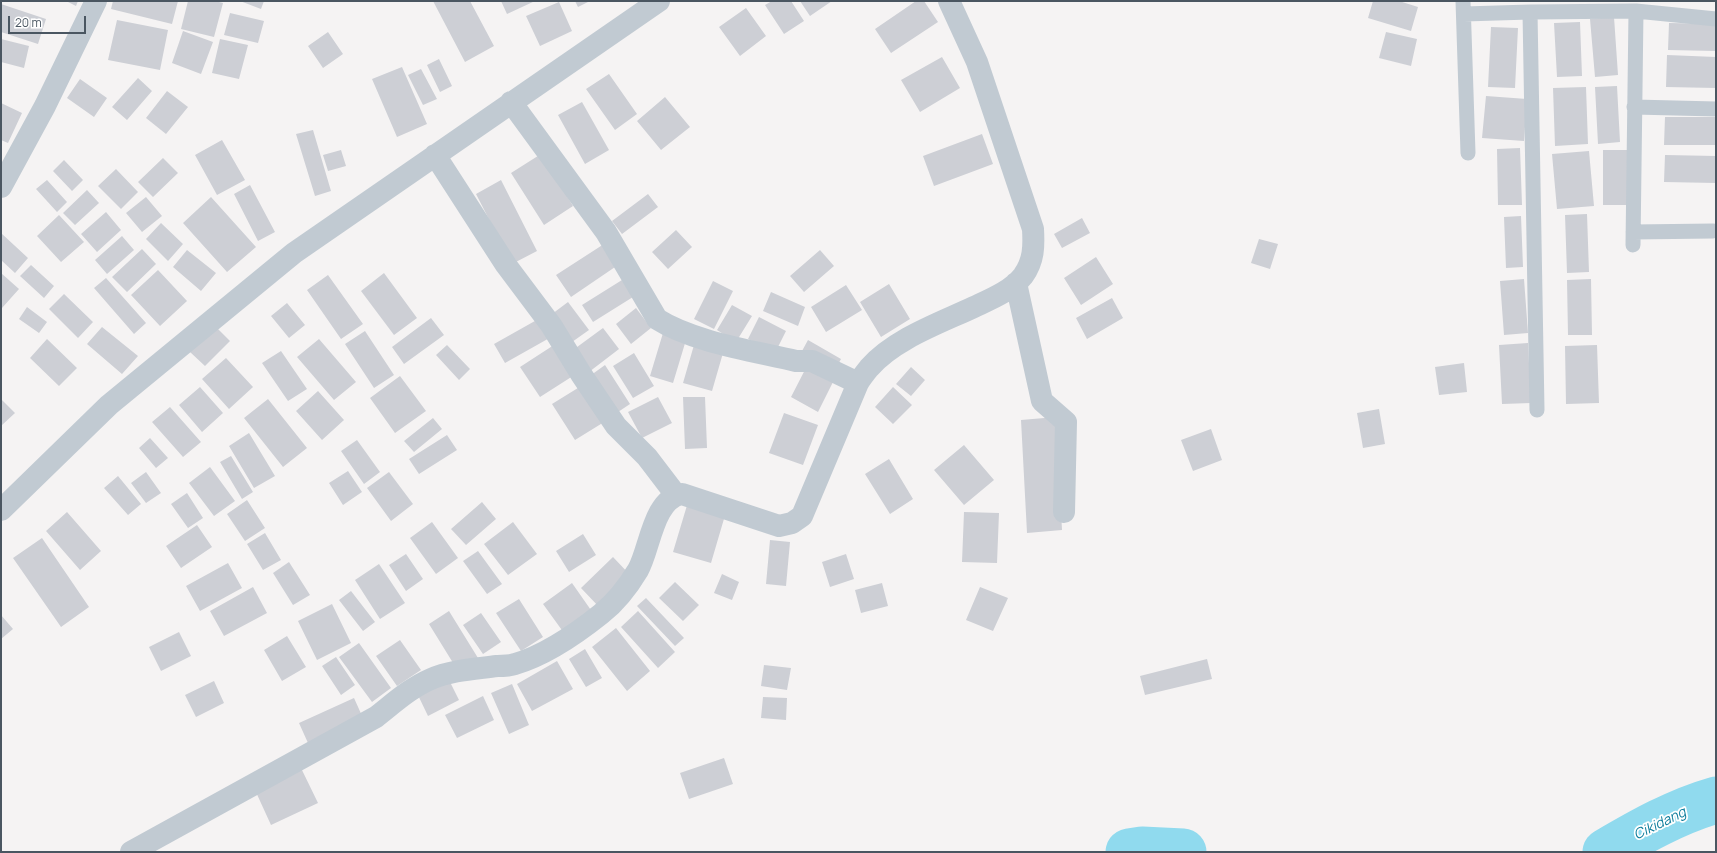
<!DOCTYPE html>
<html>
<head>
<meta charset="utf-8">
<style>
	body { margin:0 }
	#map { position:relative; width:1717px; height:853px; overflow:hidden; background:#f5f3f3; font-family:Manrope,sans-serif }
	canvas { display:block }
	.frame { position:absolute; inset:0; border:2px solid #4a5661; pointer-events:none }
	.scale { position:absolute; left:8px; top:16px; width:78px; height:18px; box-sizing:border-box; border:2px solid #4a5661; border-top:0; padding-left:5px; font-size:12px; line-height:14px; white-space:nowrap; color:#4a5661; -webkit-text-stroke:3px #fff; paint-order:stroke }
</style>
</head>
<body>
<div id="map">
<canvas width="1717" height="853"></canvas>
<div class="frame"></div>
<div class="scale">20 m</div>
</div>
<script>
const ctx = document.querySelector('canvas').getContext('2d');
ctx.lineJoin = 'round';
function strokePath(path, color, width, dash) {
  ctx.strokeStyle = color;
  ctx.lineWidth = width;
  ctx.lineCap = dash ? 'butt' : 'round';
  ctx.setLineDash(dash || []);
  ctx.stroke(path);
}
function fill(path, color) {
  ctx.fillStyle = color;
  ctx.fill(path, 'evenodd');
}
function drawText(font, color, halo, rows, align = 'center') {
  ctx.font = font + ' Manrope,sans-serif';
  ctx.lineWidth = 3.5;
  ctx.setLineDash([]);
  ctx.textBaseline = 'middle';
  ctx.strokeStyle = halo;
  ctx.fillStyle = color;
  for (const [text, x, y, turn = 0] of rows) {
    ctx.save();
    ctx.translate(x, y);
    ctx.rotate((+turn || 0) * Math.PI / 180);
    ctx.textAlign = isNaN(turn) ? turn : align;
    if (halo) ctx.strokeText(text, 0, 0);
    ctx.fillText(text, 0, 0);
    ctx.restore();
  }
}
strokePath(new Path2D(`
	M1129,852L1142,850L1183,852
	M1606,852C1640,832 1677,811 1716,800`), '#90daee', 47);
fill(new Path2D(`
	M66,1H78L76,6Z
	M113,1H178L172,24L111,9Z
	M188,1H215L223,3L214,37L181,29Z
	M240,1H264L261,9Z
	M433,1H470L494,46L465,62Z
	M501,1H535L507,14Z
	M575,1H590L578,7Z
	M772,1H791L804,21L784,34L765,5Z
	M800,1H832L810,16Z
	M916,1H924L938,22L891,53L875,29Z
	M1373,1H1399L1418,7L1411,31L1368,18Z
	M559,2L572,31L540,46L526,16Z
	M1,4L46,19L38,44L1,32Z
	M746,8L766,36L740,56L719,27Z
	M230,13L264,21L258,43L224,35Z
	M1614,17L1618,75L1595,77L1590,19Z
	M117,20L168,30L160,70L108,60Z
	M1580,22L1582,76L1557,77L1554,23Z
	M1669,23L1716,24V51L1668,50Z
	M1491,27L1518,28L1515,88L1488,87Z
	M183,31L213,42L201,74L172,63Z
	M328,32L343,54L323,68L308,46Z
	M1386,32L1417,39L1411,66L1379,58Z
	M1,39L29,46L24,68L1,62Z
	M220,39L248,45L239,79L212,73Z
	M1667,55L1716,57V88L1666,87Z
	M942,57L960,88L920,112L901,80Z
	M439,59L452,86L440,92L427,65Z
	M402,67L427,124L397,137L372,79Z
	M421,69L437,99L423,105L408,75Z
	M609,74L637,114L615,130L586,89Z
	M138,78L152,91L127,120L112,107Z
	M80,79L107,98L94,117L67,98Z
	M1617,86L1620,142L1598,144L1595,87Z
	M1586,87L1588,144L1555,146L1553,88Z
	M167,91L188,107L166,134L146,118Z
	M1486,96L1527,99L1524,141L1482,138Z
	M665,97L690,127L661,150L637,121Z
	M582,102L609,150L585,164L558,115Z
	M1,103L22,113L8,143L1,140Z
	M1665,117H1716V145H1664Z
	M313,130L331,191L315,196L296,134Z
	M982,134L993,164L934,186L923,156Z
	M222,140L245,180L217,195L195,155Z
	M1520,148L1522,205H1498L1497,149Z
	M341,150L346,166L328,171L323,155Z
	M1603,150H1627V205H1603Z
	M1589,151L1594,206L1557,209L1552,154Z
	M541,154L573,206L544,225L511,173Z
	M1665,155L1716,156V183L1664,182Z
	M163,158L178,173L153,197L138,182Z
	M64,160L83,180L72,191L53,171Z
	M116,169L138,192L121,209L98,186Z
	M47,180L67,202L57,212L36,189Z
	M501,180L537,251L512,264L476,194Z
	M250,185L275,232L258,241L234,194Z
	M87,190L99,203L75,225L63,213Z
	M648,194L658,207L622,234L612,221Z
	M146,197L162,216L142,232L126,213Z
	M211,197L256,247L227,272L183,223Z
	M106,212L121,230L97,252L81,234Z
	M1587,214L1589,272L1567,273L1565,215Z
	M59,215L84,242L61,262L37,236Z
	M1521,216L1523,267L1506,268L1504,217Z
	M1082,218L1090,233L1062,248L1054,234Z
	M161,223L183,244L168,261L146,239Z
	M676,230L692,247L668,269L652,252Z
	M1,233L28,258L15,273L1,260Z
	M122,236L134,250L107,274L95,260Z
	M1259,239L1278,244L1270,269L1251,263Z
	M604,244L618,265L571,297L556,275Z
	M142,249L156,264L127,292L112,277Z
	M187,250L216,273L201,291L173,267Z
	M820,250L834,266L804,292L790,276Z
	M1096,257L1113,284L1081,305L1064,278Z
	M31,265L54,286L44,298L20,276Z
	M158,270L187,301L160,326L131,295Z
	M1,273L19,289L2,308L1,306Z
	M384,273L417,318L394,335L361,291Z
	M328,275L363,324L341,339L307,290Z
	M106,278L146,323L134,334L94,288Z
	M1524,279L1528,333L1504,335L1500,281Z
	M1591,279L1592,335H1568L1567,280Z
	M622,280L633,297L593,322L582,305Z
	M713,281L733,291L714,329L694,319Z
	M889,284L910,319L881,337L860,302Z
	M846,285L862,310L826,332L811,307Z
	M771,292L805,307L798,326L763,311Z
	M64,294L93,322L78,338L49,309Z
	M1112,298L1123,318L1087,339L1076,318Z
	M568,302L589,330L572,342L552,314Z
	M287,303L305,325L289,338L271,316Z
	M732,305L752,316L736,342L717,330Z
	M27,307L47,322L39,333L19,319Z
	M636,308L651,328L631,344L616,324Z
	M542,317L553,336L505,363L494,344Z
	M759,317L786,331L775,353L748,339Z
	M431,318L444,335L404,364L392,347Z
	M215,326L230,341L205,366L190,352Z
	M102,327L138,356L122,374L87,344Z
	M603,328L619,349L589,372L573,350Z
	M365,331L394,375L374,388L345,344Z
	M663,333L686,340L673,383L650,376Z
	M47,339L77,368L59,386L30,358Z
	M319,339L356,382L334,400L297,357Z
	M808,340L841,359L835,370L802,351Z
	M557,343L576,374L540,397L520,367Z
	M1528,343L1531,403L1502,404L1499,345Z
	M447,345L470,369L459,380L436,355Z
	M694,345L723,353L712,391L683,383Z
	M1597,345L1599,403L1566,404L1565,346Z
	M281,351L307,389L288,401L262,363Z
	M634,353L654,386L633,398L613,366Z
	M226,358L253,387L229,409L202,379Z
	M809,362L836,376L818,412L791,397Z
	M1464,363L1467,392L1439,395L1435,367Z
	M605,365L630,404L612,416L587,378Z
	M911,367L925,380L911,396L896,384Z
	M400,376L426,411L395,433L370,398Z
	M586,383L609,419L575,440L552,404Z
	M200,387L223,413L202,432L179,405Z
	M893,387L912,405L893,424L875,407Z
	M318,391L344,420L322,440L296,411Z
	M658,397L672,423L642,438L628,412Z
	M683,397H705L707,448L685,449Z
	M1,399L15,413L1,426Z
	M268,399L307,448L283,467L244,418Z
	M170,407L201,442L183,457L152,422Z
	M1379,409L1385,444L1363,448L1357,413Z
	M784,413L818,425L803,465L769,453Z
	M1056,417L1062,530L1027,533L1021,420Z
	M433,418L442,429L414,452L404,441Z
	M1211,429L1222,460L1193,471L1181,440Z
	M249,433L275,476L254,488L229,446Z
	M447,435L457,450L419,474L409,459Z
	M150,438L168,458L156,468L139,448Z
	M357,440L380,472L364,484L341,451Z
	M964,445L994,480L964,505L934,470Z
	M231,456L253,492L242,499L220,462Z
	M889,459L913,499L890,514L865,474Z
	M210,467L235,501L214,516L189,483Z
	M348,471L362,492L343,505L329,483Z
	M146,472L161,493L146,503L131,483Z
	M389,472L413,504L391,521L367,488Z
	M118,476L141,504L128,515L104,488Z
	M187,493L203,518L188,528L171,504Z
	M247,500L265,528L245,541L227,514Z
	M482,502L496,519L466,545L451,529Z
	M688,502L726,512L711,563L673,552Z
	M67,512L101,551L80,570L46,531Z
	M964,512L999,513L997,563L962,562Z
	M432,522L458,558L436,574L410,538Z
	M513,522L537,554L508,575L484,544Z
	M197,525L212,547L181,568L166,546Z
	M265,533L281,560L263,570L247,544Z
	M583,534L596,555L569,572L556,551Z
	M42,538L89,607L61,627L13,558Z
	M770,540L790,542L786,586L766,584Z
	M478,551L502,584L487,594L463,561Z
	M406,554L423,579L406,591L389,565Z
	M846,554L854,579L830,587L822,562Z
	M613,557L632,577L600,608L581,588Z
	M289,562L310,595L293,605L273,573Z
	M228,563L242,588L200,611L186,586Z
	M379,564L405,603L380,619L355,580Z
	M722,574L739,582L732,600L714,593Z
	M675,582L699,605L683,621L659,598Z
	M572,583L593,613L564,633L543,604Z
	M882,583L888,606L861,613L855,590Z
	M253,587L267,613L224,636L210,611Z
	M980,587L1008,598L993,631L966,620Z
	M351,591L375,622L363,631L339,600Z
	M646,598L684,638L675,646L637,606Z
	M519,599L543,637L521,651L496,613Z
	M332,604L351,643L317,660L298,621Z
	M449,611L478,658L458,671L429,624Z
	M638,611L675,652L658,668L621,627Z
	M481,613L501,642L483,654L463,625Z
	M1,615L13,629L1,639Z
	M616,628L650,671L627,691L592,647Z
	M179,632L191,656L161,671L149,647Z
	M287,636L306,667L282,681L264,650Z
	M400,640L421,670L397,686L376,656Z
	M359,643L391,688L372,702L339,657Z
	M585,649L602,678L586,687L569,659Z
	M336,657L355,685L341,695L322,666Z
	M1207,659L1212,679L1145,695L1140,676Z
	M557,661L573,689L532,711L517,684Z
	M764,665L791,668L787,690L761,686Z
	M447,676L459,700L428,716L416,691Z
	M214,681L224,703L196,717L185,695Z
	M512,684L529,725L509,734L491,693Z
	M483,696L494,720L457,738L445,715Z
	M763,697L787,698L786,720L761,718Z
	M354,698L363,718L308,743L299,723Z
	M724,758L733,784L689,799L680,773Z
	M301,768L318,803L271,825L255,790Z`), '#cdcfd5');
strokePath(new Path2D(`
	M1463,1L1468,153
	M1530,12L1537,410
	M1464,14L1530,12L1636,11L1716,19
	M1634,107L1716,109
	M1633,232L1713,231
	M1633,245L1636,11`), '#c1cad2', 15);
strokePath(new Path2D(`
	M511,102L606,232L657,319C693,342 754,351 796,361H812L858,383
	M435,155L506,265L551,325L581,374L616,426L647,457L676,495
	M1,187L45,106L96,1
	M1016,283L1042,401L1066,422L1064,512
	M1,510L109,405L294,253L659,1
	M131,852L376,717C394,703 410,688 431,679C451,670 475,669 497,666C502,666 509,666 515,664C546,655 576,634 601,614C615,603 629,585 638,570C650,549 653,499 682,494L779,526L792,523L802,516L858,383C861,378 865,373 869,368C894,339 940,323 974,307C991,299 1011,291 1023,276C1034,261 1034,246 1033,229L977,62L949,1`), '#c1cad2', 22);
drawText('italic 14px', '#0c7c9b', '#fff', [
	["Cikidang",1660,824,-26]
]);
</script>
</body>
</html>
